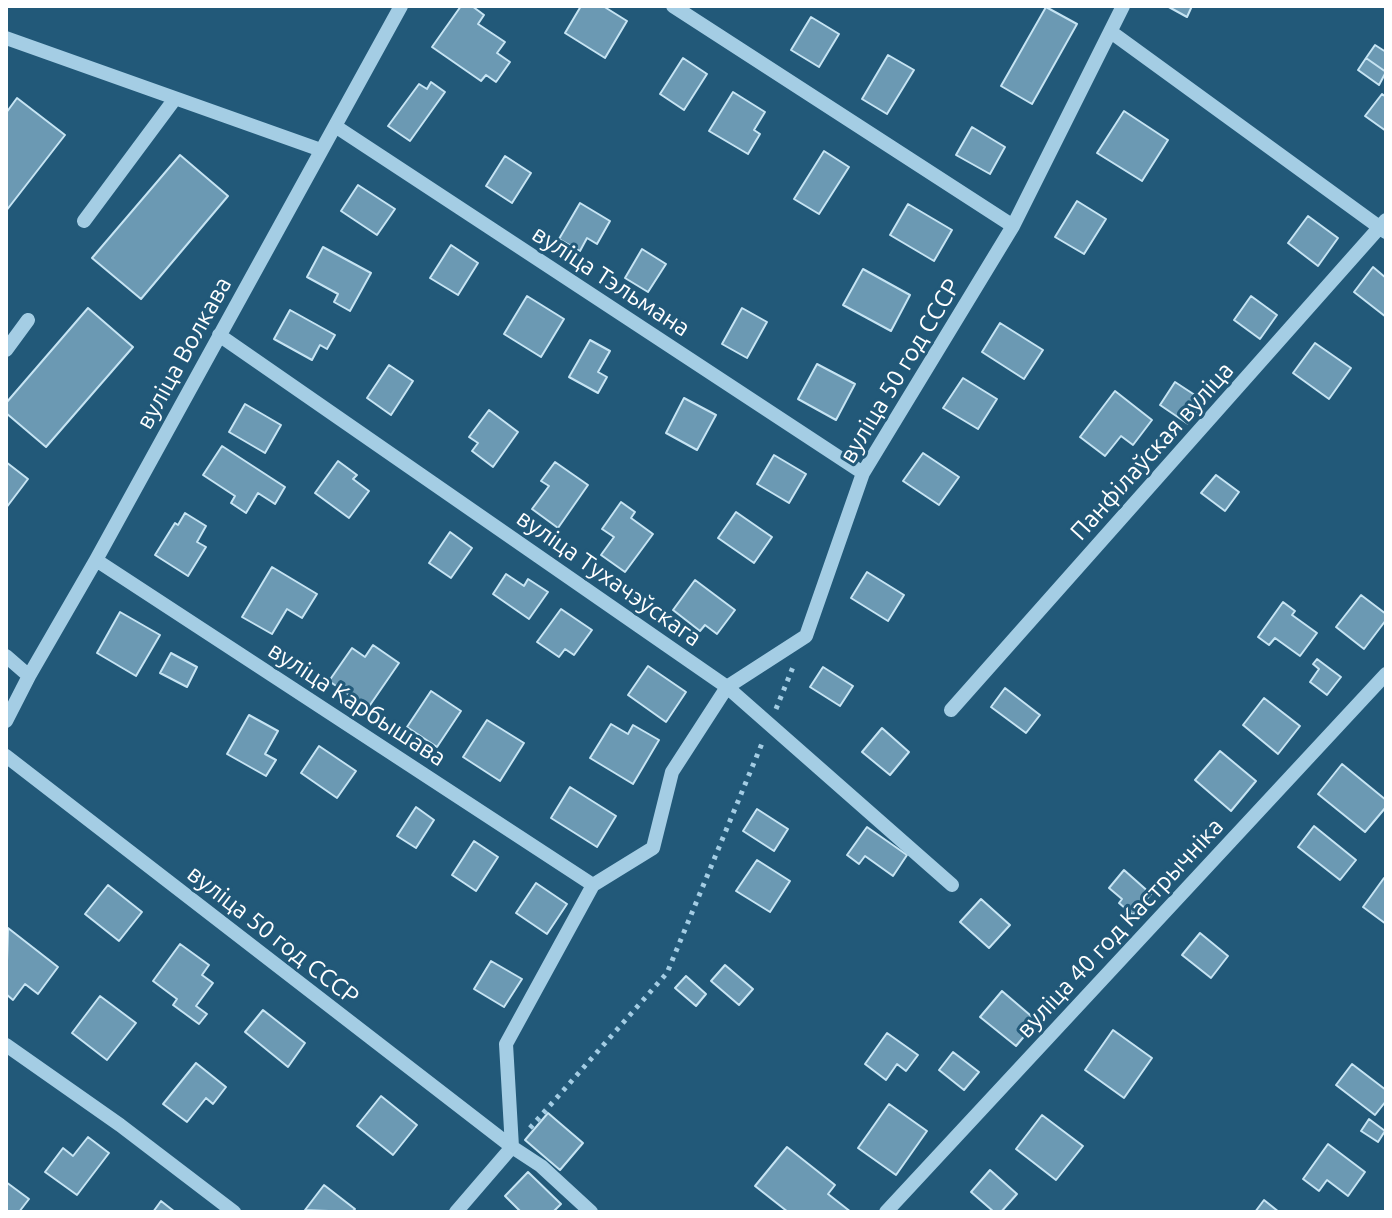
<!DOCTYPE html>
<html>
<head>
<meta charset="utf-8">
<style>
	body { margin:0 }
	#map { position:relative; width:1392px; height:1218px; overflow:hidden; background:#225979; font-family:Ubuntu,sans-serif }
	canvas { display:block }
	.frame { position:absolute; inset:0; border:8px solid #fff; pointer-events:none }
</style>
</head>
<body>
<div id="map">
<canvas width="1392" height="1218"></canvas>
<div class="frame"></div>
</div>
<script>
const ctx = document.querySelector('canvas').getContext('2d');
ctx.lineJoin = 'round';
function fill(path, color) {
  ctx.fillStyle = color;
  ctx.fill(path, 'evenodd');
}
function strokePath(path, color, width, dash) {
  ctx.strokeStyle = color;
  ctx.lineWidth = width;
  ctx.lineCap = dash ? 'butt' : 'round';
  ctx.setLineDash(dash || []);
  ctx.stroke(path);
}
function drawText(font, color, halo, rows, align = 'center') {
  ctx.font = font + ' Ubuntu,sans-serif';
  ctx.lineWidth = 6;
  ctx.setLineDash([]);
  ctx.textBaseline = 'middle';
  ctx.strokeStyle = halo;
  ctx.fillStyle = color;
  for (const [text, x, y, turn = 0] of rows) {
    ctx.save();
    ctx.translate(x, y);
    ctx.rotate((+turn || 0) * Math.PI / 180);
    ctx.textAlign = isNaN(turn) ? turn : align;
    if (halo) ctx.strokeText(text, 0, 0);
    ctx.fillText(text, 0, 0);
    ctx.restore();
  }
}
const building = new Path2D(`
	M461,6H472L484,15L478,24L505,42L497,53L510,62L496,82L486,75L481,81L432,47Z
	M581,6H603L627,21L605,58L565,33Z
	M1167,6H1192L1187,17Z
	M1046,7L1077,24L1032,104L1001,86Z
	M811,17L839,34L819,67L791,50Z
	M1375,45L1386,52V72L1366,58Z
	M888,55L914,70L887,114L862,99Z
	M683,58L707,74L684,110L660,94Z
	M1366,58L1386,72L1379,85L1358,70Z
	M431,82L445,92L410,141L388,126L419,84L427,89Z
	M733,92L765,112L754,130L760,134L748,154L709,131Z
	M1382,94L1386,97V131L1365,116Z
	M17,98L65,135L6,211V113Z
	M1124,111L1168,140L1142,181L1097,153Z
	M972,127L1005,147L990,174L956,155Z
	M824,151L849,167L819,214L794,199Z
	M180,155L228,196L141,299L92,258Z
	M505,156L531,173L512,203L486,186Z
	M358,185L395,209L377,235L341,211Z
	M1077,201L1106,219L1084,254L1055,237Z
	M580,203L610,221L597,244L587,238L580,251L559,239Z
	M908,204L952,230L934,261L890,235Z
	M1308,216L1338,238L1318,266L1288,243Z
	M451,245L478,263L458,295L430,278Z
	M323,247L371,273L350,311L334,302L338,294L307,277Z
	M642,249L666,264L648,292L625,278Z
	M1373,267L1386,278V317L1354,292Z
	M863,269L910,295L891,331L843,305Z
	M527,296L564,319L541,357L504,334Z
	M1251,296L1277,315L1260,339L1234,320Z
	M88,308L133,347L46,447L6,413V403Z
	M742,308L767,322L747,358L722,344Z
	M290,310L335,335L327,349L320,345L312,360L274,339Z
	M1000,323L1043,350L1024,379L982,352Z
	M590,340L610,351L598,372L607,377L598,393L569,377Z
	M1315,343L1351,368L1329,399L1293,373Z
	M817,364L855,384L836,420L798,399Z
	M389,365L413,381L391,415L367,398Z
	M963,378L997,399L978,429L943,408Z
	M1175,382L1204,401L1188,424L1160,405Z
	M1115,391L1152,420L1133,445L1121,436L1105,456L1080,437Z
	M684,398L716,415L697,450L666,433Z
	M245,404L281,425L265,453L229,432Z
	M489,410L518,432L493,467L472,451L478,443L469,437Z
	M222,446L285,487L275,504L258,493L246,513L231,503L235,496L203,475Z
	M923,453L959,477L939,505L903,481Z
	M774,455L806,474L789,503L757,484Z
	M338,461L357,475L353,479L369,491L349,518L315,493Z
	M6,462L28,479L6,508Z
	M555,462L588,485L558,528L532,509L549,486L541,481Z
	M1216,475L1239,492L1225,511L1201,493Z
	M621,502L635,512L631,518L653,534L625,572L601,555L614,537L602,529Z
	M736,512L772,537L754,563L718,538Z
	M185,513L206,526L197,542L206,547L188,576L155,555L175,523L178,525Z
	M450,532L472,548L451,578L429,563Z
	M272,567L317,594L302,618L287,609L272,634L242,617Z
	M867,572L904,595L888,621L851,598Z
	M506,574L524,586L528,579L548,592L529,619L493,594Z
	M695,580L735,610L717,634L705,625L700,631L673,610Z
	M1361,595L1386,614V620L1364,649L1336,627Z
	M1283,602L1295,611L1292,615L1317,633L1300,656L1275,638L1269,645L1258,637Z
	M561,609L592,630L574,655L565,649L559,657L537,642Z
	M120,612L160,635L136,676L97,653Z
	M373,645L399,663L368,708L329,681L352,648L365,657Z
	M171,653L197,667L187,687L160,673Z
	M1317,659L1341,677L1327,695L1310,682L1319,669L1313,664Z
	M648,666L686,692L666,722L628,695Z
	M823,667L853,686L840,706L810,687Z
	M1005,688L1040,715L1026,733L991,707Z
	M431,691L461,711L437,747L407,727Z
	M1264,698L1300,726L1278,754L1243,725Z
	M249,715L278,731L265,754L276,760L266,776L227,754Z
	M487,720L524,743L500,781L463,757Z
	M611,724L628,734L633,725L659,740L633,784L590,758Z
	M882,728L909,752L890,775L862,752Z
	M319,746L356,771L337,798L301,773Z
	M1220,751L1256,781L1231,811L1195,780Z
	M1342,764L1386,800V807L1365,832L1318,794Z
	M570,787L616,816L597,847L551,818Z
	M416,807L434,820L416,848L397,836Z
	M757,809L788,829L774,851L743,831Z
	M1314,826L1356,860L1340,880L1298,847Z
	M867,827L907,855L893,876L865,856L859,864L847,855Z
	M474,841L498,857L476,891L452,875Z
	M757,860L790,881L770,912L736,891Z
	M1124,870L1151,894L1133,915L1119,903L1122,899L1109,888Z
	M1384,878L1386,879V924L1363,907Z
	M536,883L567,904L547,934L516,913Z
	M108,885L142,912L119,941L85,914Z
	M981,899L1010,925L989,948L960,922Z
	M8,928L58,967L38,994L25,984L13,1000L6,994Z
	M1200,933L1228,956L1211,978L1182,955Z
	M180,944L209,965L202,975L213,983L196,1006L207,1014L199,1024L173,1005L177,999L153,981Z
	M491,961L522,979L504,1007L474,989Z
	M725,965L753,989L739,1005L711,981Z
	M686,976L706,994L696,1006L675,988Z
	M1002,991L1037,1021L1016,1046L980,1017Z
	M100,996L136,1023L107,1060L72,1033Z
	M263,1010L305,1043L288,1067L245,1032Z
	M1113,1030L1152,1058L1124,1098L1085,1070Z
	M887,1033L918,1055L906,1071L897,1064L886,1080L865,1064Z
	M953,1052L979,1072L964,1090L939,1070Z
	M196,1063L226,1087L213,1104L206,1098L187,1122L163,1104Z
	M1352,1064L1386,1090V1101L1375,1115L1336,1085Z
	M381,1096L417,1125L393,1155L357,1126Z
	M889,1104L927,1131L896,1175L858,1148Z
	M548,1113L583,1143L560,1170L525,1140Z
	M1042,1115L1083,1146L1056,1180L1016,1149Z
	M1369,1119L1385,1131L1378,1142L1361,1131Z
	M88,1137L109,1153L77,1195L45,1172L63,1148L73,1156Z
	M1328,1144L1365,1172L1348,1196L1327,1180L1319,1191L1303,1179Z
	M787,1147L835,1185L828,1194L851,1212H788L755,1186Z
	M990,1170L1017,1194L1001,1212H994L971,1192Z
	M528,1172L561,1204L553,1212H521L505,1196Z
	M6,1182L29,1199L19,1212H6Z
	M324,1185L355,1209L352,1212L305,1210Z
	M1264,1200L1279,1212H1255Z
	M161,1201L175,1212H153Z`);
fill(building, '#6b99b3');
strokePath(building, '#c6e4f3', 2);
strokePath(new Path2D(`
	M776,709L793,667
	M530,1128L667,973L763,741`), '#a4cde4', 5, [4, 6]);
strokePath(new Path2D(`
	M673,6L1013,226
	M1111,32L1386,232
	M6,38L321,150
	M335,126L863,473
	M84,221L174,100
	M219,335L727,687L952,885
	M6,350L28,320
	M96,560L593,885
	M6,656L29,676
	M951,710L1386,220
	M6,721L29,676L96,560L401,6
	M6,756L512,1147L541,1166L591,1212
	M6,1045L120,1125L234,1212
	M456,1212L512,1147L506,1044L593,885L653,848L672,772L727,687L806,636L863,473L1013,226L1123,6
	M886,1212L1386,674`), '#a4cde4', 14);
drawText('24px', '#fff', '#225979', [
	["вуліца Тэльмана",611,281,33],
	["вуліца Волкава",184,353,-61],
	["вуліца 50 год СССР",900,371,-59],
	["Панфілаўская вуліца",1152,451,-48],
	["вуліца Тухачэўскага",609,578,35],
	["вуліца Карбышава",357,704,33],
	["вуліца 40 год Кастрычніка",1120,928,-47],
	["вуліца 50 год СССР",273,935,38]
]);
</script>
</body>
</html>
